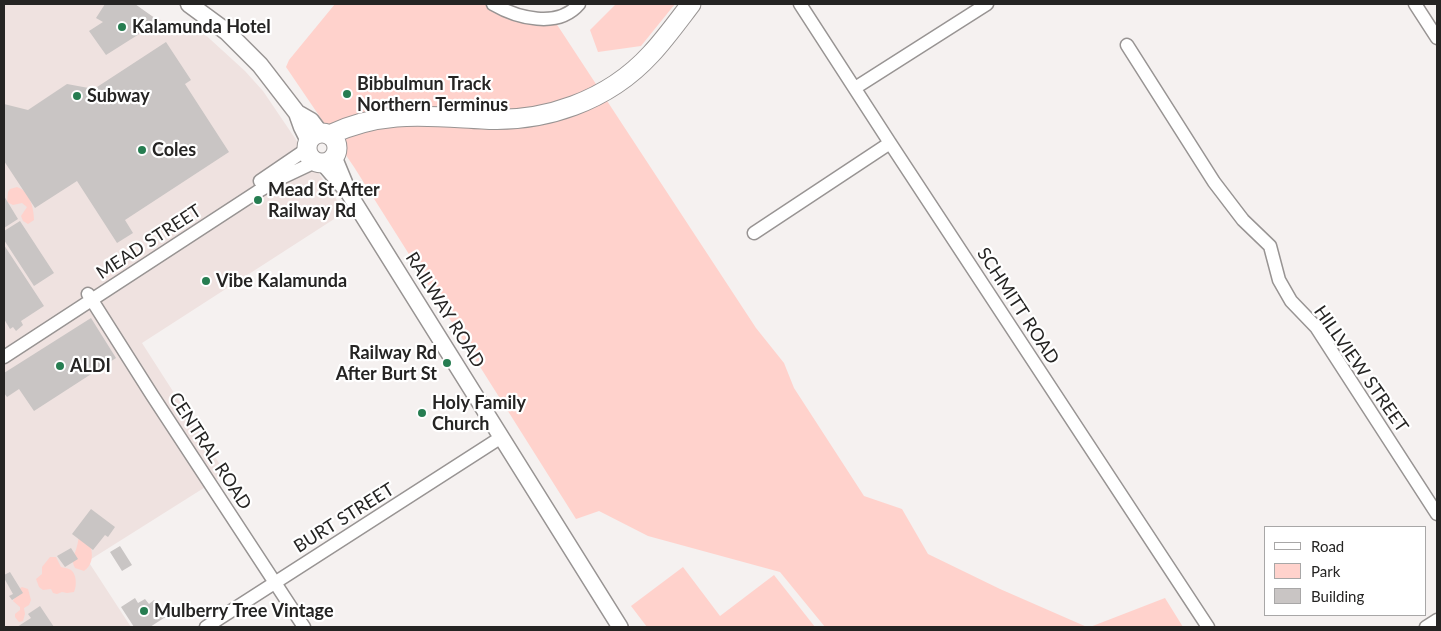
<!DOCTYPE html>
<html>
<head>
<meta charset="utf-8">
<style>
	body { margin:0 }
	#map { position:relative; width:1441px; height:631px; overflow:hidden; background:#f5f1f0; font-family:Lato,sans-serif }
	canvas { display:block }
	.frame { position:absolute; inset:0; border:5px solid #252423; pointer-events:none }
	.legend { position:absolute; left:1264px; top:526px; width:162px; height:90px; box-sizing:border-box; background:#fff; border:1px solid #a8a7a7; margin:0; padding:6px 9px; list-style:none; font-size:15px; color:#252423 }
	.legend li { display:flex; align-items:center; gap:10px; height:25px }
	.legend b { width:25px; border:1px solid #a8a7a7 }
</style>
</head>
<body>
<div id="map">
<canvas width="1441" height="631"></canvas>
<div class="frame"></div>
<ul class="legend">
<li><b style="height:6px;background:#fff"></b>Road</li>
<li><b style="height:14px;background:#ffd2cc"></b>Park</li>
<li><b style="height:14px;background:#c9c5c4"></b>Building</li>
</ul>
</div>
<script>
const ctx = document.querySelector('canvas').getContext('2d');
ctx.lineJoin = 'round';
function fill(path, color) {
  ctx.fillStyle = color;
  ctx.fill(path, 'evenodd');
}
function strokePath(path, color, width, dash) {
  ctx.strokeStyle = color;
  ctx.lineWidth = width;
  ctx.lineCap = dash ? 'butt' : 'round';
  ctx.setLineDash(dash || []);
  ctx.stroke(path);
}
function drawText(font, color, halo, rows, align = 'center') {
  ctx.font = font + ' Lato,sans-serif';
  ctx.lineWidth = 4.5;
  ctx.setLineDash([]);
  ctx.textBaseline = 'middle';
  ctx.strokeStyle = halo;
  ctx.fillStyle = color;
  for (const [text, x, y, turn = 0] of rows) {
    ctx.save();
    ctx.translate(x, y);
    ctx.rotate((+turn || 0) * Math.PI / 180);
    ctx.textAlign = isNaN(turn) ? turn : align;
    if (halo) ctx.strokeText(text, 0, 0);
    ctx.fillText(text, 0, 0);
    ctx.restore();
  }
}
fill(new Path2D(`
	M4,4H133L157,19L199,29L245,71L263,91L345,212L142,343L226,474L88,561L131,627H4Z`), '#efe2e0');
fill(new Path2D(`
	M335,4H487L552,17L756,328L784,363L794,388L864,496L902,509L928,554L1000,589L1087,627H825L780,572L648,536L599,511L576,519L354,167L286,67L289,60Z
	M616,4H675L641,46L598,52L590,30Z
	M17,187C30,191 34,209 34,220L28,224L23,221L21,216L27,207L22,203L13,205L7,202L8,192L10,189Z
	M79,537L91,548C93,557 92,565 84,571L75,568C70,559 75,555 77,546C78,543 78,540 79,537Z
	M50,557H56L61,567C64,568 67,568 69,569C77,572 77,586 74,592L67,593L62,592L57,594L53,593L51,589L43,590L39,587L36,579L42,574V567Z
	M683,567L720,616L774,575L815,627H647L631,606Z
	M22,587L28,589L31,600L29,605L24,608L25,614L23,621L19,622L15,617V614L20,610V607L13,601L19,589Z
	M1165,598L1183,627H1090Z`), '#ffd2cc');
fill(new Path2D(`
	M105,4H135L156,19L155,24L106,55L89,31L103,22L96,18Z
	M166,42L191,80L185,84L229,152L125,220L133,233L117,243L77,181L35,208L4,161V104L28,110L67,84L94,89Z
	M4,196L18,219L4,228Z
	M20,221L54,273L34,286L4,240V231Z
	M4,245L44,306L21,321L23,325L16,331L13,327L10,329L4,319Z
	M91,318L116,358L34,411L19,389L7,397L4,393V373Z
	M91,509L115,527L108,537L105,535L93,550L72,534Z
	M120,546L132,565L122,571L110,552Z
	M71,548L78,559L65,567L57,556Z
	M10,572L23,593L12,600L9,596L13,594L4,578V575Z
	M135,598L138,603L145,599L149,604L154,600L157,604L159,603L167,616L150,627H134L121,607Z
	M40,606L54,627H17L31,618L28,614Z`), '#c9c5c4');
const minor = new Path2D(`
	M493,4C517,18 558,29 579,4
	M800,4L890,143L1208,627
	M1415,4L1437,38
	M1127,45L1214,182L1243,220L1270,246L1279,280L1291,301L1316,327L1437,514
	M855,88L987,4
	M260,181L307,149
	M754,233L890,143
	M88,294L152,395L304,627
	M4,357L257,192L279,179L315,162
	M206,627L500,438
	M1426,627L1437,620`);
const tertiary = new Path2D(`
	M334,157L346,186
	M323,163L348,192L620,627`);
const secondary = new Path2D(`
	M189,4L227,32L260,65L297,113L302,127L309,141
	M297,113L311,121L320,133`);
const primary = new Path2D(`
	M307 148a15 15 0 1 1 30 0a15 15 0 1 1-30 0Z
	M329,135C383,110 425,116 482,119C544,123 608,101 651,54C665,39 678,21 691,4`);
strokePath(minor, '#989493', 15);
strokePath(tertiary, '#989493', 18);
strokePath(secondary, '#989493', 19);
strokePath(primary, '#989493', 21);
strokePath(minor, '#fff', 12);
strokePath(tertiary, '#fff', 15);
strokePath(secondary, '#fff', 16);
strokePath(primary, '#fff', 19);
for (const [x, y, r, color] of [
	[122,27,5,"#267d51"],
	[347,94,5,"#267d51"],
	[77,96,5,"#267d51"],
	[142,150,5,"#267d51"],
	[258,200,5,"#267d51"],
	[206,281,5,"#267d51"],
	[447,363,5,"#267d51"],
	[60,366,5,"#267d51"],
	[422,413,5,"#267d51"],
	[144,611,5,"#267d51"]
]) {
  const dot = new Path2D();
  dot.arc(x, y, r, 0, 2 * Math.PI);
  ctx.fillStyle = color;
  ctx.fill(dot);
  strokePath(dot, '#fff', 2);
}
drawText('bold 18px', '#252423', '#fff', [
	["Kalamunda Hotel",132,27],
	["Bibbulmun Track",357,84],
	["Northern Terminus",357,105],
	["Subway",87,96],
	["Coles",152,150],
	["Mead St After",268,190],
	["Railway Rd",268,211],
	["Vibe Kalamunda",216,281],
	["Railway Rd",437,353,"right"],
	["After Burt St",437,374,"right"],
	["ALDI",70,366],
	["Holy Family",432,403],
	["Church",432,424],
	["Mulberry Tree Vintage",154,611]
], 'left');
drawText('18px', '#252423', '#fff', [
	["MEAD STREET",149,242,-33],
	["SCHMITT ROAD",1018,306,57],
	["RAILWAY ROAD",445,310,58],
	["HILLVIEW STREET",1361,369,55],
	["CENTRAL ROAD",210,451,57],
	["BURT STREET",344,518,-32]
]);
</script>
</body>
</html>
